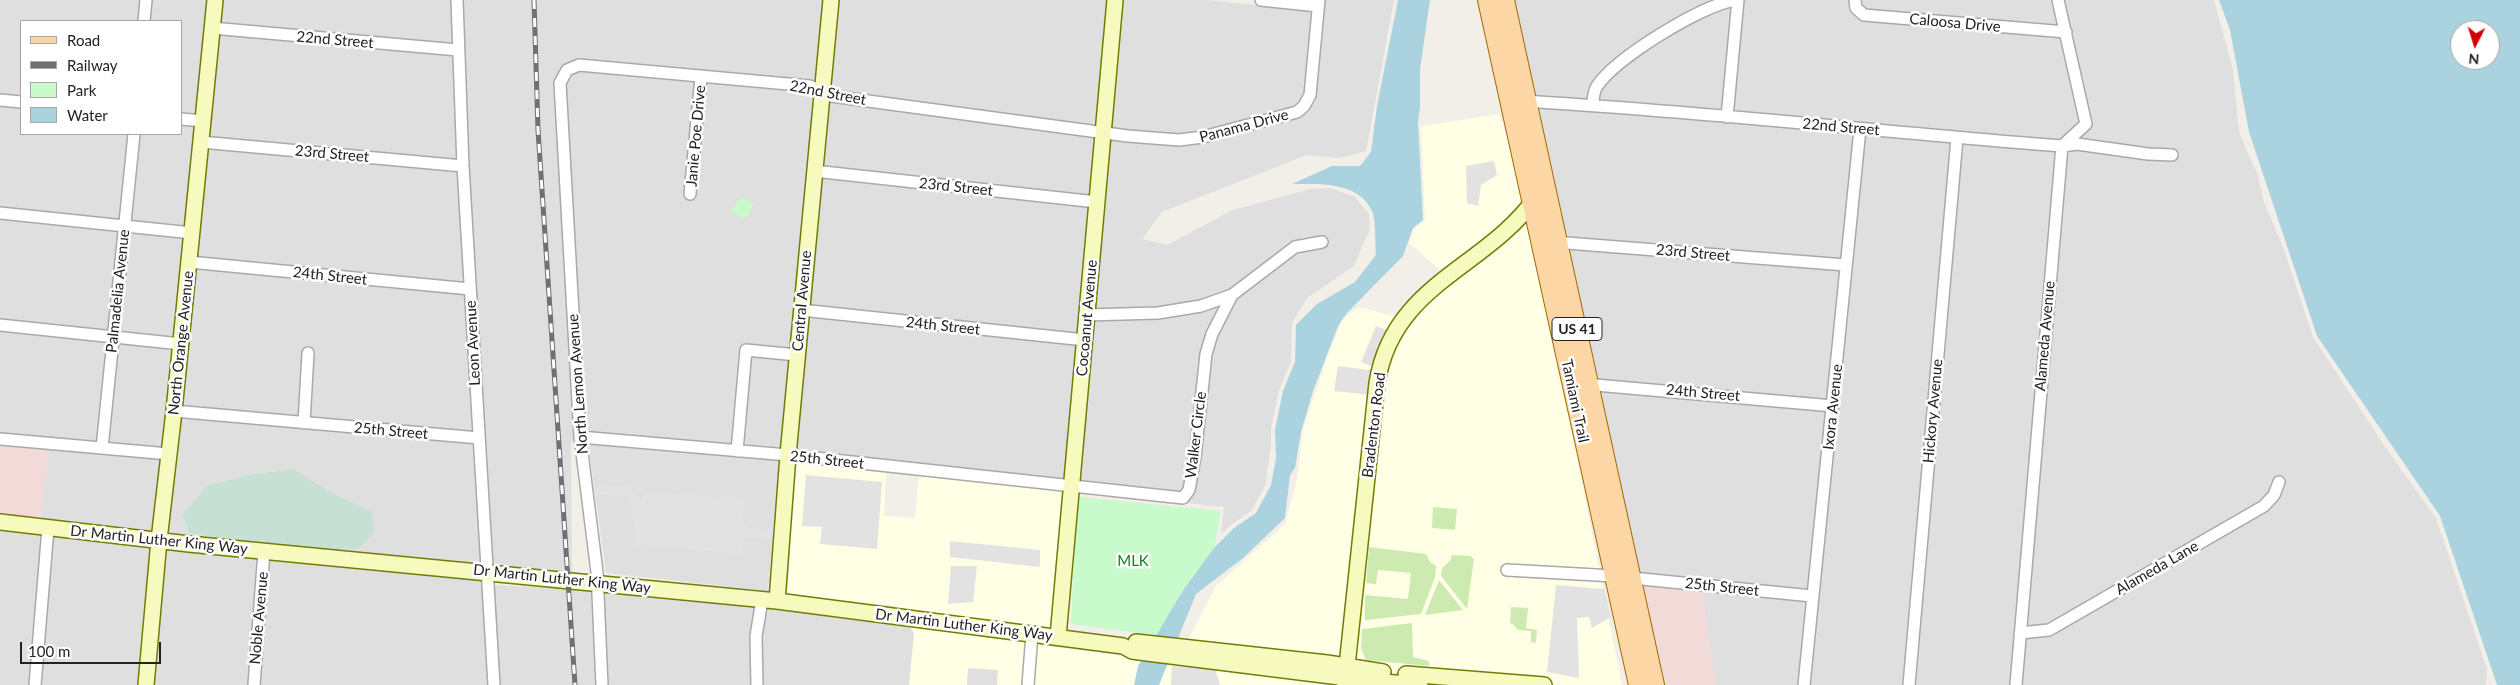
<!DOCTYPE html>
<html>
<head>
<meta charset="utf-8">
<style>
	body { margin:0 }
	#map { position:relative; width:2520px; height:685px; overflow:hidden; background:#f2efe9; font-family:Lato,sans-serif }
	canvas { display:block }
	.legend { position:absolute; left:20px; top:20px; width:162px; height:115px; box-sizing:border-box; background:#fff; border:1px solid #a7a7a7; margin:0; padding:6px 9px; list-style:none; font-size:15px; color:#222 }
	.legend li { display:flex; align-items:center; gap:10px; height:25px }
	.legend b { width:25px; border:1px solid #a7a7a7 }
	.north { position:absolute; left:2450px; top:20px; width:50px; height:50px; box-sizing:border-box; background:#fff; border:1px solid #a7a7a7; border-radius:50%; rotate:185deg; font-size:14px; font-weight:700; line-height:20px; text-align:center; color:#222 }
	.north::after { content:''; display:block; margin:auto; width:18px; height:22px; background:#d40000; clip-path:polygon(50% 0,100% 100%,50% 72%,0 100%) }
	.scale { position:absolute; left:20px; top:642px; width:141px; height:22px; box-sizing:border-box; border:2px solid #222; border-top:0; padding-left:6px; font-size:15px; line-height:18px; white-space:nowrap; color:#222; -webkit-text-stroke:4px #fff; paint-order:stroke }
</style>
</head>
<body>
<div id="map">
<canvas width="2520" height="685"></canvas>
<ul class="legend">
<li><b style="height:6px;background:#fcd6a4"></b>Road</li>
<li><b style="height:6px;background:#707070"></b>Railway</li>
<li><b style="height:14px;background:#c8facc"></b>Park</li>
<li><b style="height:14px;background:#aad3df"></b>Water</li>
</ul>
<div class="north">N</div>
<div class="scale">100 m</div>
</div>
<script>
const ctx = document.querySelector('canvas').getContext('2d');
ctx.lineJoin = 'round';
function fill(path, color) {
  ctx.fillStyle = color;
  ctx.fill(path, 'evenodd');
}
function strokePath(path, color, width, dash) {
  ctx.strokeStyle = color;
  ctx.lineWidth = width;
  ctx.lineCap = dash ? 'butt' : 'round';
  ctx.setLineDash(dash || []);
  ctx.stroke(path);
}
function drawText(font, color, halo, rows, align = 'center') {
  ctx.font = font + ' Lato,sans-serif';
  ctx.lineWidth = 5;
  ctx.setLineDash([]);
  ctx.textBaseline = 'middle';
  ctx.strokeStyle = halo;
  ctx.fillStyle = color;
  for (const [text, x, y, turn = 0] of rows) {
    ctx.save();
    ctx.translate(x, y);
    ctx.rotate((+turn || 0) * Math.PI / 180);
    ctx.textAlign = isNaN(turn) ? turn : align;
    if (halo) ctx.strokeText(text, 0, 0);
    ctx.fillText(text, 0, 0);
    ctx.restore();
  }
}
fill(new Path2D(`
	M0,0H141L139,21H21V97L0,95Z
	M151,0H210L199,115L181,113V21H149Z
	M220,0H452L453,45L218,23Z
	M461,0H826L818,84L580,60L555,78L553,84L555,86L575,441H571L572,575L492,567L468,166Z
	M836,0H1110L1099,126L833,90L827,88Z
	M1120,0H1206L1313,11L1305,94L1301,102L1295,107L1203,132L1179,135L1109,128Z
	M1324,0H1394L1366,151L1340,158L1307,155L1162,212L1142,239L1167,245L1233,210L1310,189L1331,188L1355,197L1369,214L1370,229L1354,266L1307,298L1292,323L1291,361L1279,390L1271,429V445L1265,486L1251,511L1232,524L1221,534L1224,507L1186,503L1191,498L1196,481L1211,355L1216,336L1236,299L1291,256L1303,249L1327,247V236L1302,238L1293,242L1229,291L1199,300L1158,307L1092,309L1108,139L1169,145H1191L1298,117L1307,111L1315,95Z
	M1510,0H1711L1677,18L1642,40L1588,99L1531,96Z
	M1743,0H1850L1852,11L1864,21L2062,37L2081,122L2060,140L1732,112Z
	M1860,0H2053L2060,26L1866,10L1860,5Z
	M2063,0H2214L2233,70L2239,132L2258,176L2264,202L2283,247L2313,337L2385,447L2436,518L2487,669L2486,685H2021L2025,638L2052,635L2266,511L2279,498L2285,477L2275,475L2270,492L2262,502L2048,625L2026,627L2066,151L2077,150L2147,160H2176V149H2148L2077,139L2091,122L2071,27Z
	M1732,6L1722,111L1598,100L1601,90L1607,83L1647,49L1681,27L1715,10Z
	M216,34L453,56L458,160L207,137Z
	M580,70L808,91L817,95L793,349L781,447L585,432L565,84L571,75Z
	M827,100L1098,137L1093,196L820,166Z
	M0,106L21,108V134H129L120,220L0,208Z
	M1534,107L1592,110L1855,134L1842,259L1562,237Z
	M181,124L198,126L188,227L130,221L138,134H181Z
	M1864,135L1952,143L1904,685H1809Z
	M1962,143L2056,151L2011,685H1914Z
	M206,148L459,171L465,283L194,257Z
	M819,177L1092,207L1080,334L807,305Z
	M0,219L119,231L109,331L0,320Z
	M129,232L186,238L177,338L119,332Z
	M1564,248L1841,270L1829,400L1593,379Z
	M193,268L466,294L474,432L309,418L312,348H303L299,417L179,406Z
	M1222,304L1183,492L1077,480L1091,320L1179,316Z
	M806,316L1079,345L1068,479L794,451Z
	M0,331L108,342L98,443L0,434Z
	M118,343L175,349L165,449L108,443Z
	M1596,390L1828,411L1808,590L1635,573Z
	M178,417L474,443L482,566L326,551L358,549L372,511L333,494L294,469L253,474L208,485L250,544L164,535Z
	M588,442L779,461L768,591L606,573Z
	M49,449L164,459L154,534L40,521Z
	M0,528L43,533L30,685H0Z
	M52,534L153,545L141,685H39Z
	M163,546L259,556L249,685H151Z
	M269,557L483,577L489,685H259Z
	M493,585L593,590L598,685H499Z
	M1701,589L1807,601L1799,685H1716Z
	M603,590L756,605L751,635L752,685H607Z
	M766,605L1027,639L1023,685H762L761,636Z`), '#e0dfdf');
fill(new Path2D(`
	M0,445L49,449L40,521L0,517Z
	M1638,584L1701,589L1716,685H1660Z`), '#f2dad9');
fill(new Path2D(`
	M1500,114L1529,214L1622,685H997L998,670L968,668L967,685H909L914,633L895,606L788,594L794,463L886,473L884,516L915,518L919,476L1062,491L1048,646L1131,657L1188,640L1216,586L1285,524L1297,480L1303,429L1328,355L1342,320L1358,307L1394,316L1442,272L1409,243L1414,229L1425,220L1421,126Z`), '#ffffe5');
fill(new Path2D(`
	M1433,507L1457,509L1455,530L1432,528Z
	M1369,547L1426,554L1430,562L1436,566L1435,577L1421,614L1365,620V595L1408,599L1411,573L1378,570L1376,584L1366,583Z
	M1452,555L1470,556L1474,559L1467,609L1441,576L1442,568L1450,561Z
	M1439,580L1463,610L1425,615Z
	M1511,607L1528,608L1526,628L1537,630L1536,643L1531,642V631L1518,630L1513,624L1510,623Z
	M1412,623L1413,657L1429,661V666L1366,660L1361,648L1362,629Z`), '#cdebb0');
fill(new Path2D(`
	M294,469L333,494L372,511L374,533L358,549C301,553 245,543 189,533L183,515L208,485L253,474Z`), '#c6e0d4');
fill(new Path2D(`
	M742,198L754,203L746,219L731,212L738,200L740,201Z
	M1072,496L1221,511L1214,548L1182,592L1163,636L1071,624L1074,560Z`), '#c8facc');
fill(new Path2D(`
	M1494,161L1497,175L1481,185L1478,206L1467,203L1466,166Z
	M1376,326L1394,333L1379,369L1361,362Z
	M1338,366L1377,371L1371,395L1334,391Z
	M806,475L882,482L877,549L820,544L822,527L802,526Z
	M616,485L630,487L641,501L644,491L739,499L740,496L744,497L743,523L749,528L771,529L770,539L747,538L744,541L742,554L640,544L639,547L634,546L635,530L629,498L623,494L615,493L597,496L596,488Z
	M950,541L1040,550V567L950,557Z
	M951,566H977L973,602L948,604Z
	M1556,585L1604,589L1611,617L1592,628L1589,617L1577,618L1579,678L1547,672Z
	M1172,666L1215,669L1220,685H1171Z`), '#e2e2e2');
fill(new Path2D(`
	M1398,0H1430L1420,69V107L1418,122L1423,220L1413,228L1403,256L1346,314L1338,326L1313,391L1301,432L1295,468L1290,475L1285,518L1243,558L1196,594L1159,685H1134L1138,666L1182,592L1214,548L1234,528L1256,513L1271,485L1276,458L1275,430L1283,391L1295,362L1296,325L1317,304L1355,282L1376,255C1375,244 1376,220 1372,211C1358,181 1320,184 1292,184L1332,166H1360L1371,152L1377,106Z
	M2219,0H2520V685H2497L2440,516L2317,336L2249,132L2230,30ZM2460,30H2490V60H2460Z`), '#aad3df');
const street = new Path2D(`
	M457,0L463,166L494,685
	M1261,0L1318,6
	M1855,0L1856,8L1864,15L2066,32
	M144,21L146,0
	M212,28L458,50
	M0,100L21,102
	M1521,101C1702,111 1881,132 2062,146L2077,144L2148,154L2172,155
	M1593,105C1593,99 1594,91 1597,86C1617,57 1699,7 1734,0
	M1727,117L1738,0
	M181,119L203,121
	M201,142L463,166
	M814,171L1097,202
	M690,194L701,77
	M0,213L192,233
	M1554,242L1846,265
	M189,262L470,289
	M801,310L1085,340
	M1087,315L1158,313L1201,306L1232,295L1295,247L1322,242
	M0,325L181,344
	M1584,384L1833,406
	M174,411L479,438
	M304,423L308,353
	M580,437L788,455L1183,498L1189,490L1195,457L1206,354L1212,334L1232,295
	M0,439L169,454
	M102,448L134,134
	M737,451L746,350L797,355
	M1507,570L1614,576
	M1632,578L1812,596
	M2020,633L2049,630L2264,506L2274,495L2279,482
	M35,685L48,528
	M254,685L264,551
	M602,685L597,572L580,437L560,83L567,70L579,65L810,86L831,96L1128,136L1179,140L1203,137L1297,112L1304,106L1310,95L1319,0
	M757,685L756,636L762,600
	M1028,685L1032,634
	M1804,685L1860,129
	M1909,685L1957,138
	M2016,685L2062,146L2086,124L2058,0`);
const secondary = new Path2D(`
	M0,522L189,544L777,601L1123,646L1132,651L1155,654L1371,681L1420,685
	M777,601L788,455L831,0
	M1058,637L1115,0
	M1136,642L1327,663L1383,672
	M1406,674L1544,685
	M146,685L159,540L174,411L215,0
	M1345,685L1377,383C1393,283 1486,269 1537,196`);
const primary = new Path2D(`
	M1487,0L1638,685
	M1505,0L1655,685`);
strokePath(street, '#a9a9a9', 14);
strokePath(secondary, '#707d05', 18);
strokePath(primary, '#a06b00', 20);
strokePath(street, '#fff', 11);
strokePath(secondary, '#f7fabf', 15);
strokePath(primary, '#fcd6a4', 18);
const rail = new Path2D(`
	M534,0L538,130L575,685`);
strokePath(rail, '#707070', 5);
strokePath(rail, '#fff', 3, [9]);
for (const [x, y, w] of [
	[1577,329,50]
]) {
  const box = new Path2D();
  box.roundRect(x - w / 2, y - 11.5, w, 23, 4);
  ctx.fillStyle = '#fff';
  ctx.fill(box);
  strokePath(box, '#222', 1);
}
drawText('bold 14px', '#222', null, [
	["US 41",1577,329]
]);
drawText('15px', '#222', '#fff', [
	["Caloosa Drive",1955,23,5],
	["22nd Street",335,40,5],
	["22nd Street",828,93,11],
	["Panama Drive",1244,126,-15],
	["22nd Street",1841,127,5],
	["Janie Poe Drive",696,136,-85],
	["23rd Street",332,154,5],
	["23rd Street",956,187,6],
	["23rd Street",1693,253,5],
	["24th Street",330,276,6],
	["Palmadelia Avenue",118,291,-84],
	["Central Avenue",802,301,-85],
	["Cocoanut Avenue",1087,318,-85],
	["24th Street",943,326,6],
	["Alameda Avenue",2045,336,-85],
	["North Orange Avenue",181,343,-84],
	["Leon Avenue",473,343,-93],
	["North Lemon Avenue",578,384,-94],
	["24th Street",1703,393,5],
	["Tamiami Trail",1575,401,78],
	["Ixora Avenue",1833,407,-84],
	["Hickory Avenue",1933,411,-85],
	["Bradenton Road",1374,425,-83],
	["25th Street",391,431,5],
	["Walker Circle",1196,435,-83],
	["25th Street",827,460,6],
	["Dr Martin Luther King Way",159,540,6],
	["Alameda Lane",2157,568,-30],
	["Dr Martin Luther King Way",562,579,6],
	["25th Street",1722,587,6],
	["Noble Avenue",259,618,-85],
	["Dr Martin Luther King Way",964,625,7]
]);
drawText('15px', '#0c8416', '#fff', [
	["MLK",1133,561]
]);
</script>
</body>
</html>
